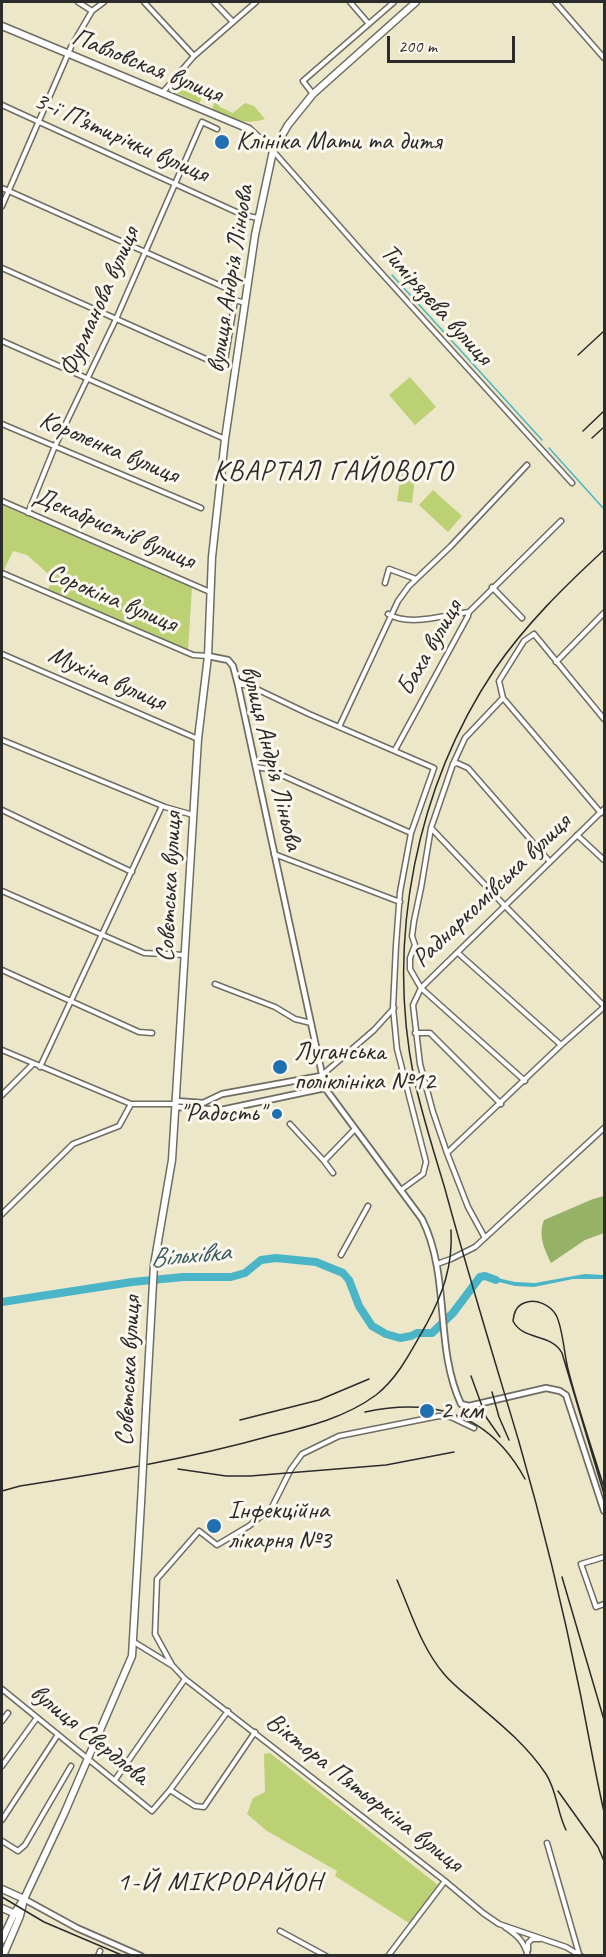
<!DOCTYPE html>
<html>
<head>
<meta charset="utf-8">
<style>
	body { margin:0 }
	#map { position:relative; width:606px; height:1957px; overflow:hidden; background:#ede7ca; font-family:Caveat,sans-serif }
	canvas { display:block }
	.frame { position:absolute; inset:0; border:3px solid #2b2b2b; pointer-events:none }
	.scale { position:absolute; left:387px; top:36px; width:128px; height:27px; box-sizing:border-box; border:3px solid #2b2b2b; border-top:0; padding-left:8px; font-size:18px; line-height:21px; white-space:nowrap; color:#2b2b2b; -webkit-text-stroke:4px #fbf7ec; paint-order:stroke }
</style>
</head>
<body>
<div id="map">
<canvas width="606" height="1957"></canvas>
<div class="frame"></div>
<div class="scale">200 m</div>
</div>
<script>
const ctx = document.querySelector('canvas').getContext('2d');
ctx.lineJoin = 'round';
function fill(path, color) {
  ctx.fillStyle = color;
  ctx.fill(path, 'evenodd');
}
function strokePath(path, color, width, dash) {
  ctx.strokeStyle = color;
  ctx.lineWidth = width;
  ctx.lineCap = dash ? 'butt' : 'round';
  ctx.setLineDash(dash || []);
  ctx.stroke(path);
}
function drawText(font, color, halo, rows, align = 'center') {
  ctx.font = font + ' Caveat,sans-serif';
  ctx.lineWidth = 6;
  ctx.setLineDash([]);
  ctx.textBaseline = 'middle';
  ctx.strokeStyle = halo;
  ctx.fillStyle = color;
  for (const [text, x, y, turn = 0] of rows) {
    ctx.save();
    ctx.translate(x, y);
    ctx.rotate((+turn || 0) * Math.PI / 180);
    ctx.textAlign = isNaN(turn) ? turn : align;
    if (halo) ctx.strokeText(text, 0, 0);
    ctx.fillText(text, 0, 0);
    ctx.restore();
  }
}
fill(new Path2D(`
	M187,78H193L201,88V100L199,103L176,93V87Z
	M214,103H217L220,107L233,113L245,103L254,106L265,119C242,126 233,118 212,109Z
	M410,377L436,407L415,425L389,395Z
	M402,468L416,470L412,503L397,501Z
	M433,490L462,516L448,532L419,505Z
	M2,505L192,588L188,650L48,589L53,578L27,555L13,551L4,570L2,569Z
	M270,1753L438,1885L409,1923L335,1876L337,1871L267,1831L247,1814L253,1798L265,1792L264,1754Z`), '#bcd074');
fill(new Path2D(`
	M604,1196V1233L585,1240L551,1263C544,1248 538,1236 544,1220L593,1199Z`), '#95b266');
fill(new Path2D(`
	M585,1274L604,1275V1279H573L534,1287L515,1286L487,1279L489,1276L515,1282L535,1283Z`), '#4ab5c6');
strokePath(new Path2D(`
	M392,275L542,440
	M549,448L604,509`), '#4ab5c6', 1.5);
strokePath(new Path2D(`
	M2,1302L132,1282L183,1277H231L245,1273L261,1260L276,1258L316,1262L343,1273L349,1280L359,1306L372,1326L386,1334L400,1338L411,1336L417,1333H432L453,1313L480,1277L485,1276L496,1280`), '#4ab5c6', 8);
const minor = new Path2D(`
	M78,2L92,11
	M144,2L194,56
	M214,2L233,22
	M350,2L369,24
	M555,2L604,58
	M163,92L194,56L256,2
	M313,94L303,81L394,2
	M2,105L243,215L258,218
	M274,152L364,254L572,483
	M2,188L228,289L235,300L245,303
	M2,206L71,47L92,11L104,2
	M2,268L224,367L235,300
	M2,341L225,439
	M2,424L201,508
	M2,501L210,592
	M28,513L55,446L116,319L202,122L217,129
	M2,573L193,655L208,656
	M385,583L389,569L416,579
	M492,587L522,618
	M388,614C410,627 444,615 469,612
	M2,654L198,739
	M556,662L604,613
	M238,685H248L309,714L434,768L411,833L400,892L396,945L393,1008L397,1049L426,1162L423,1174L401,1190
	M503,698L601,813
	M339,727L398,601L409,586L451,546L527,465
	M2,740L165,807L193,815
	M395,750L468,616L469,612L561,521
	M454,764L457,763L468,768L550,862
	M256,767L268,769L411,833
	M2,810L132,872
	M431,828L505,906L604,1006
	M577,835L604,860
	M274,854L400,902
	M2,891L144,953L185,955
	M458,953L561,1045
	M2,970L139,1032L152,1033
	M215,984L275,1007L295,1019L311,1023
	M415,1033H430L501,1104
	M2,1050L131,1104H175
	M40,1067L162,806
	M321,1076L374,1030L394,1008
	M525,1081L421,988L410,969V958L415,945L412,936L414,921L421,888L431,828L453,764L465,738L503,698L499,681L524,641L534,634L604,719
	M2,1095L33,1064
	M290,1124L324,1161L333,1173
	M447,1153L561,1045L604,1007
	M324,1161L354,1130
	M2,1214L73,1144L119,1126L131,1104
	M485,1238L468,1207L447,1153L433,1112L420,1064L413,1005L421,988L604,809
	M341,1255L368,1206
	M437,1264L451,1259L475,1247L604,1128
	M604,1557L581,1564L596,1607L604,1604
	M134,1642L173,1666L185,1679L445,1881L483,1913L499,1924L566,1947L581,1956
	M172,1665L155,1634L157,1579L199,1531L217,1545L249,1526L272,1507L291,1469L302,1454L339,1436L439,1416L451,1417L474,1428
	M2,1689L152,1811L170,1790L228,1711
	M2,1721L8,1713
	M2,1766L36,1719
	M115,1780L185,1679
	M170,1790L195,1806L204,1807L255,1732
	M2,1820L57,1736
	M2,1841L18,1851L25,1845L71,1766
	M547,1843L579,1954L575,1956
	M505,1927C517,1935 524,1941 528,1956
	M280,1931L326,1956
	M528,1950V1943L532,1939H540
	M98,1956L100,1951
	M388,1956L445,1881`);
const tertiary = new Path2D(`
	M208,656L228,660L233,666L238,685L325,1088L422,1219C451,1277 434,1346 461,1404L469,1406L546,1388L560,1391L566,1395L604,1511
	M176,1101L203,1103L222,1094L321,1076
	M176,1107L221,1110L325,1088
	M24,1899L77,1928L141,1956`);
const primary = new Path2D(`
	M2,26L249,129L273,151
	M146,1409L154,1265L172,1160L198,739L208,656L212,557L225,439L255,235L273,151L288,125L313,94L416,2
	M2,1889L24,1899
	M2,1908L18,1915
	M2,1940L14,1914L22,1902
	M3,1956L20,1916L24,1899L64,1814L132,1656L141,1503`);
strokePath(minor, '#6f6d63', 7);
strokePath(tertiary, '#6f6d63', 8);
strokePath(primary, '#6f6d63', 9);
strokePath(minor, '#fff', 4);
strokePath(tertiary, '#fff', 4.5);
strokePath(primary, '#fff', 6);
strokePath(new Path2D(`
	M604,1488C592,1448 578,1409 568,1369C564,1354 563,1328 556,1315C550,1305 536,1298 524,1303C516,1306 514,1313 513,1321C523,1341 551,1333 562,1353L604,1494
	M2,1897L44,1922L124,1956`), '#2b2b2b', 1.5);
strokePath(new Path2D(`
	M578,355L604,331
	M583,431L604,411
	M592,438L604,427
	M604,550C565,586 526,624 495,669C416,787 386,939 414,1078C422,1115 434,1152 445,1189C468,1274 494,1358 519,1442C543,1525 563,1608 580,1692C588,1732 595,1772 604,1812
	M471,1376L486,1417L500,1437
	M492,1392L499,1417L509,1440
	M365,1412C434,1397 490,1414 525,1479
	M240,1420L319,1400L369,1379
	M178,1469L226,1476H250L386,1465L454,1452
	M2,1491L20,1486C104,1473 188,1459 270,1436C307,1427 345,1418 376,1395C399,1377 412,1349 426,1325C443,1294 453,1265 451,1230
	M562,1577L604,1720
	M397,1580C411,1612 421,1647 444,1674C454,1686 467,1695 478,1705C503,1726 527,1746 546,1774C557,1791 557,1812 566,1830
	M558,1791L598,1847L604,1861`), '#2b2b2b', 1.5);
const primaryBridge = new Path2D(`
	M141,1503L146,1409`);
strokePath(primaryBridge, '#6f6d63', 9, []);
strokePath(primaryBridge, '#fff', 6);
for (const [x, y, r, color] of [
	[222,142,8,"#1f6fb2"],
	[280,1067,8,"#1f6fb2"],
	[277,1114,6,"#1f6fb2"],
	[427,1411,8,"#1f6fb2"],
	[214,1526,8,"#1f6fb2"]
]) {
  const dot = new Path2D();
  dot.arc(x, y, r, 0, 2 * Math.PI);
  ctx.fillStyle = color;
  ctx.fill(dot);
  strokePath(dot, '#fbf7ec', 2);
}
drawText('26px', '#2b2b2b', '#fbf7ec', [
	["Павловская вулиця",147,66,22],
	["3-ї П’ятирічки вулиця",121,138,24],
	["вулиця Андрія Ліньова",231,279,-81],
	["Фурманова вулиця",100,302,-66],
	["Тимірязєва вулиця",436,305,48],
	["Короленка вулиця",109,448,23],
	["Декабристів вулиця",114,529,23],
	["Сорокіна вулиця",112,599,23],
	["Баха вулиця",430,648,-60],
	["Мухіна вулиця",107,679,24],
	["вулиця Андрія Ліньова",271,758,76],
	["Совєтська вулиця",170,887,-87],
	["Раднаркомівська вулиця",492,891,-44],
	["Совєтська вулиця",129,1371,-87],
	["вулиця Свердлова",89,1735,39],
	["Віктора Пятьоркіна вулиця",364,1793,38]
]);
drawText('26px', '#2b2b2b', '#fbf7ec', [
	["Клініка Мати та дитя",236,142],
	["Луганська",294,1052],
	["поліклініка №12",294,1082],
	["\"Радость\"",265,1114,"right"],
	["2 км",440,1411],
	["Інфекційна",228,1511],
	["лікарня №3",228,1541]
], 'left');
drawText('italic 27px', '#365b61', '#fbf7ec', [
	["Вільхівка",190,1256,-5]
]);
ctx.letterSpacing = '1.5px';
drawText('27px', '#2b2b2b', '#fbf7ec', [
	["1-Й МІКРОРАЙОН",220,1883]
]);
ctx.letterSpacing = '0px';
ctx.letterSpacing = '1.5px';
drawText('28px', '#2b2b2b', '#fbf7ec', [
	["КВАРТАЛ ГАЙОВОГО",333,473]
]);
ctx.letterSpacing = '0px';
</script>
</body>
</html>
